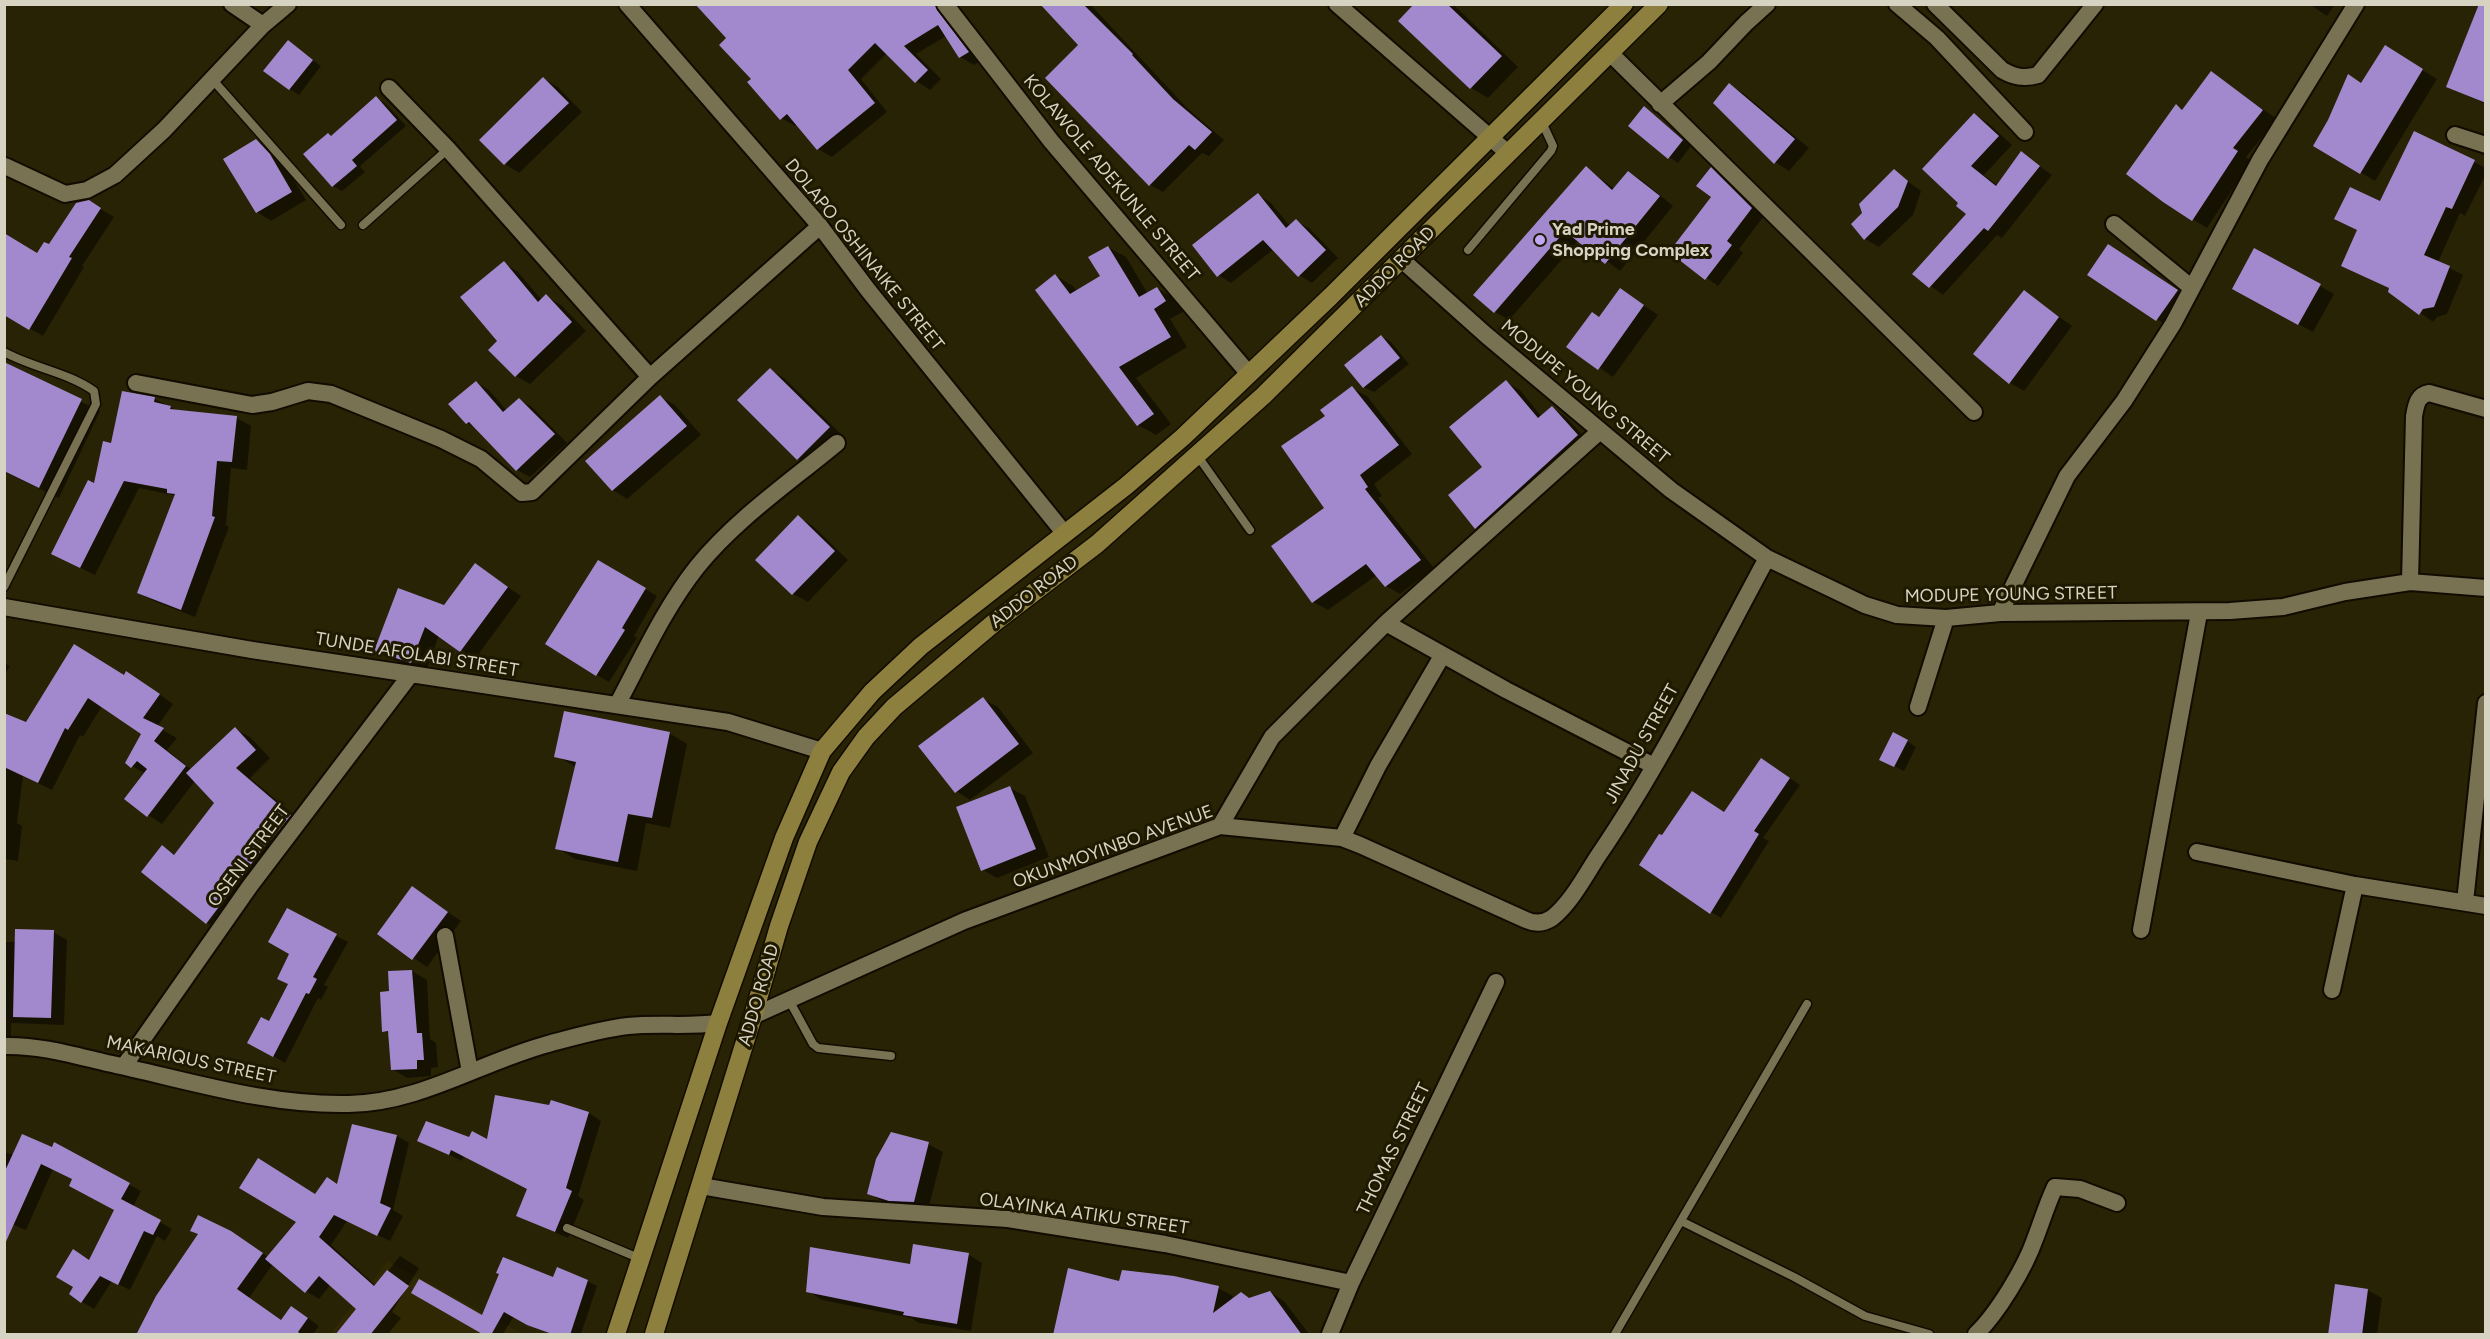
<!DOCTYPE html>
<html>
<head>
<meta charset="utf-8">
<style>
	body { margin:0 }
	#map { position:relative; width:2490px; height:1339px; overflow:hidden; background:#292305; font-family:Figtree,sans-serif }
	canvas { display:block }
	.frame { position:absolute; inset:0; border:6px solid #d7d3c3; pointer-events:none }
</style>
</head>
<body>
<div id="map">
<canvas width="2490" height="1339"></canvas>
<div class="frame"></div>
</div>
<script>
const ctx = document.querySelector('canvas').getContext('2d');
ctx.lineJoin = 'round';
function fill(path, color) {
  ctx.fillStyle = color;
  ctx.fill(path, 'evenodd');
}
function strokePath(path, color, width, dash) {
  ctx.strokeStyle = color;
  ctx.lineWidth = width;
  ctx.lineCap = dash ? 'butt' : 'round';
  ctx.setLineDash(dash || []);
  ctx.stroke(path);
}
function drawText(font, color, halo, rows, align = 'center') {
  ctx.font = font + ' Figtree,sans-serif';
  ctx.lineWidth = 6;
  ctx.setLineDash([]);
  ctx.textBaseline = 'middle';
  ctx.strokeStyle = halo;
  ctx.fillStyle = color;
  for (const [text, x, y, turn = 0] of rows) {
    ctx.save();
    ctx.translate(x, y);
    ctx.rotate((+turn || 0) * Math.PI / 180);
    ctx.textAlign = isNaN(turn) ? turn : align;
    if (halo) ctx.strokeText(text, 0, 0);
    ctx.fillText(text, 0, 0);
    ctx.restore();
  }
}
fill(new Path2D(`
	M388,1261L523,1334H330Z`), '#302802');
fill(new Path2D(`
	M697,4H937L982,60L974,65L960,57L946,36L916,54L941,79L930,90L916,81L887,53L861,79L887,112L832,157L818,149L797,124L795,126L781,118L753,79L728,38Z
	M1042,4H1090L1187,108L1224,140L1209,156L1202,153L1163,192L1150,185L1080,45Z
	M1416,4H1453L1518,67L1488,98L1471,88Z
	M2309,4H2335L2327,16Z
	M2486,10V104L2448,87Z
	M288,42L321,66L299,95L290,89Z
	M2400,56L2437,79L2375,181L2315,145L2330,120L2349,76L2362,84Z
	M2211,73L2277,119L2246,157L2251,161L2207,228L2163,201L2177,106L2184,110Z
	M544,79L558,87L582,112L519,173L505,164Z
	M1729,85L1743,93L1809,148L1789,171L1775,162Z
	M376,98L385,103L406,126L360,166L365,172L342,191L333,186L332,137Z
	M1645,108L1691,146L1678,163L1669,157Z
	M1975,115L1988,123L2012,145L1984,175L1998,186L2021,153L2052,175L2002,238L1997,235L1943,295L1914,274L1968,214L1958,206Z
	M2415,133L2486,168V174L2465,216L2460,213L2438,262L2463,275L2447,314L2437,317L2433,322L2390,291L2391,289L2343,265L2359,231L2336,219L2381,203Z
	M257,141L271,149L284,164L306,200L271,221L257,212Z
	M1586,168L1615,189L1628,172L1643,181L1673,206L1620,271L1579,240L1509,320L1495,312Z
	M1711,169L1723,176L1764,216L1739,249L1743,253L1718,286L1671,252L1713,197Z
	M1894,171L1921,191L1913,215L1879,247L1865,239Z
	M1258,195L1270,202L1290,226L1296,221L1309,228L1338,258L1312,283L1299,275L1274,249L1231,283L1218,275Z
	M89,202L114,217L82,266L84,267L43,336L4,314L38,255L49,246Z
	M1108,247L1126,257L1148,294L1157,288L1175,299L1183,312L1170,319L1187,347L1136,378L1171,424L1156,435L1138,425L1056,276L1073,286L1077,292L1102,277Z
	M2123,254L2191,299L2171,328L2157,319Z
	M504,263L518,272L542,300L546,296L561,305L586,331L530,384L516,376L499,341Z
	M2320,286L2334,294L2313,332L2248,297Z
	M1621,290L1658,315L1613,377L1569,347L1600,318Z
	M2024,292L2072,326L2024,391L2010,383L1975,354Z
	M1381,336L1391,342L1409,364L1374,392L1364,387L1346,365Z
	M4,364L100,411L59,498L4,472Z
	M770,370L784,378L843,436L813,467L798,459Z
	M476,382L489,390L507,411L519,400L532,407L567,443L530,477L517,470L478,429L467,423Z
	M1506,382L1520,390L1542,417L1552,408L1566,417L1591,444L1491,536L1476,527L1484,467Z
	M1352,388L1367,396L1412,454L1374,484L1382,496L1378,498L1434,568L1400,594L1386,586L1377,575L1328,610L1313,602L1326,508L1327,416Z
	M123,392L155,399L178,411L237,418L251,426L247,470L231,468L226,525L229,527L195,617L154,601L139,593L175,496L173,495L139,488L95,575L68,562L112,445Z
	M660,397L675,405L701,435L627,499L613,490Z
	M798,517L813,526L848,560L808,602L793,594L757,559Z
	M599,562L657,596L634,636L637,638L609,682L597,675Z
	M475,565L521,596L475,659L439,635L426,671L390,659L376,651L444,607Z
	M4,663L10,666L4,676Z
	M125,676L141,681L173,704L157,727L177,738L167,750L192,770L235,729L250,737L270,758L250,778L305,824L221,931L207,923L162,847L176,855L216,803L195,781L162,824L148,815L146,774L127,763L143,734L102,706L83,737L80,735L52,790L23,776L17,823L22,826L18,861L4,859V714L27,724Z
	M983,699L998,707L1033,753L970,800L956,791Z
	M669,733L687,744L670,828L646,823L637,871L575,859L557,848L576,767L556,756Z
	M1907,741L1916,747L1904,771L1890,764Z
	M1772,766L1800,785L1763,838L1769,841L1721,918L1711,912L1663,837L1725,813Z
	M1010,788L1025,796L1049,857L997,878L983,870Z
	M412,888L461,921L427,967L379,934Z
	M287,910L348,942L324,985L328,987L321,1000L318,998L285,1063L249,1042L270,1023L289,984L291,954Z
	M53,932L67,940L64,1025L11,1023V1044H4V942H16Z
	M412,971L427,980L430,1039L436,1043L438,1067L431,1068V1076L407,1078L392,1069L390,1034L384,1031L391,993Z
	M589,1113L601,1121L578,1196L584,1200L568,1238L518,1216L529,1189L464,1156L462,1161L419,1140L470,1138L488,1141Z
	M397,1136L409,1143L393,1210L403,1216L390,1241L347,1221L331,1245L376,1286L400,1256L419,1268L392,1312L401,1318L388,1334H337L358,1308L331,1284L319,1299L306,1291L273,1264L249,1298L282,1321L304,1315L319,1326L313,1334H137L243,1240L268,1257L299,1222L316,1195L338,1185Z
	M54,1144L141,1191L133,1207L172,1229L165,1241L157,1236L130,1290L112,1281L94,1309L82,1302L75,1287L116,1210L74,1179L53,1169L26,1230L4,1221V1152L14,1155L52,1149Z
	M928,1144L943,1152L928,1210L905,1208L883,1202L869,1193Z
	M968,1254L982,1263L971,1331L919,1323L911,1318L822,1300L808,1291L911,1265Z
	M501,1274L587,1281L597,1286L581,1334H553L514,1316L503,1334H487L483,1317Z
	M1120,1283L1218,1288L1233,1296L1231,1301L1250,1299L1270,1292L1284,1301L1309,1334H1221Z
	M2367,1290L2382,1298L2377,1334H2329Z`), '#0007');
fill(new Path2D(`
	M695,4H935L937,10L969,52L959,58L938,25L904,46L928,70L915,83L875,43L848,70L875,103L817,150L787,114L780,120L747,82L751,79L719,45L726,38Z
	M1040,4H1083L1133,54L1132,55L1173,99L1212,132L1195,150L1189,145L1149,186L1045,78L1078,45Z
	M1414,4H1447L1502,56L1470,89L1398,21Z
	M2479,4H2486V103L2446,87Z
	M288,40L313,60L289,90L263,71Z
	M2385,45L2423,69L2360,174L2313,146L2328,120L2348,74L2361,83Z
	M2211,71L2263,110L2233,148L2238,151L2192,221L2163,202L2126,174L2176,104L2182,110Z
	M543,77L569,103L504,165L479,140Z
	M1729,83L1795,139L1774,164L1713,103Z
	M376,96L397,120L352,160L357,166L332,187L303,154L328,133L331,136Z
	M1644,106L1683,140L1668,159L1628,126Z
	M1974,113L1999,136L1971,166L1996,186L2021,151L2040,166L1988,231L1984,228L1929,288L1912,274L1966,214L1956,206L1958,203L1922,169Z
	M2414,131L2475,160L2452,209L2446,207L2424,255L2450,266L2434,307L2423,309L2419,315L2388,292L2389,288L2341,266L2357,230L2334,219L2350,187L2380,201Z
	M256,139L270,154L292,192L256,213L223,159Z
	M1586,166L1612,190L1628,171L1660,196L1605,264L1565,231L1494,313L1473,295Z
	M1711,167L1752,208L1727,241L1732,245L1705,280L1669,252L1711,197L1696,186Z
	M1894,169L1908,181L1898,207L1864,240L1851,224L1862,213L1859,204Z
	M1258,193L1286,228L1296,219L1326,250L1298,277L1263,240L1217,277L1192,245Z
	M89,200L101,208L69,257L72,258L29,330L4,315V233L37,253L44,242L49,244L76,203Z
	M2108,244L2178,290L2156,321L2087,275Z
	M1108,246L1139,297L1157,287L1166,301L1154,309L1171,337L1119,367L1154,414L1137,426L1035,290L1055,274L1070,294L1100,276L1088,257Z
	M2254,248L2321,284L2298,325L2232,289Z
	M504,261L538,302L546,294L572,322L515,377L488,350L497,341L460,297Z
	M1620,288L1644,305L1598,370L1566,347L1592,312L1599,317Z
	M2024,290L2059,317L2009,384L1973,354Z
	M1381,335L1400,358L1363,388L1344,365Z
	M4,362L82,399L39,488L4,471Z
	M770,368L830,427L797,460L737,400Z
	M1506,380L1538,418L1552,406L1578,435L1475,529L1448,495L1482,467L1449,427Z
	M476,381L503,412L519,398L555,434L516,471L469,422L466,424L448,404Z
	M1352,386L1399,445L1360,475L1368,487L1365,489L1421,560L1385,587L1366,564L1312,603L1271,546L1324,508L1281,446L1325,416L1320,410Z
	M122,391L155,397L154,402L171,406L170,409L237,416L232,462L217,461L212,516L215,517L181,610L137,593L175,494L167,493V489L124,481L80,568L51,554L88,480L94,483L103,441L111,443Z
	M660,395L687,426L612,491L585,461Z
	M798,515L835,551L792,595L755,560Z
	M598,560L646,588L622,628L625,630L596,676L545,644Z
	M475,563L508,587L460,652L425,627L411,663L374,651L398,588L444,605Z
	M74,644L124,675L126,671L160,694L143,718L164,728L154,741L186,766L147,817L124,799L147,769L137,761L131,768L125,763L141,734L88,698L68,730L65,728L38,783L4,767V713L26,722Z
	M983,697L1019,744L955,793L918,746Z
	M564,711L670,732L652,818L628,814L618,862L555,849L576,762L554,757Z
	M235,727L256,750L236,768L291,815L271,840L270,839L206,924L141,872L162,845L174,855L214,803L186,773Z
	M1893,732L1908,740L1894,767L1879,760Z
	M1761,758L1790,778L1754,831L1759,834L1710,914L1639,865L1659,834L1662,835L1692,791L1724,812Z
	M1010,786L1036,849L981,871L956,807Z
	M412,886L448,912L412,960L377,934Z
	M287,908L337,934L313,977L317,979L309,994L306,993L273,1057L247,1043L261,1017L269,1021L288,984L277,979L289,954L268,942Z
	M15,929L54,930L51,1018L13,1017Z
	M412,970L417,1033H422L424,1060H417V1069L391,1070L388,1031L382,1032L380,992L389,991L388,971Z
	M495,1095L549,1105L551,1100L589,1112L566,1188L572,1191L555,1232L516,1216L527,1189L451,1150L449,1155L417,1141L426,1121L469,1137L472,1131L487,1139Z
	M352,1124L397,1135L380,1203L391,1208L377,1236L334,1215L319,1237L374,1286L387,1270L409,1286L370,1335H335L356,1309L319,1276L305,1293L265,1259L296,1222L239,1188L258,1158L315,1194L327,1177L337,1184Z
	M891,1132L929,1142L914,1202L889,1201L867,1194L876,1159Z
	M22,1134L52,1147L54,1142L130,1183L121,1199L161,1220L153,1235L144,1231L118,1285L100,1276L81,1303L69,1294L73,1287L56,1277L73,1249L89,1260L114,1210L69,1186L72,1179L41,1164L4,1246V1173Z
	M198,1215L231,1231L263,1253L237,1289L281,1320L291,1306L308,1318L298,1332L302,1335H136L156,1296L198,1234L190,1231Z
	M913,1244L969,1253L957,1324L903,1315L904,1312L806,1292L810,1247L910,1264Z
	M503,1257L553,1277L557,1267L588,1280L570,1335H555L527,1325L504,1312L491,1335H484L411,1293L419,1279L482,1315L499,1274L496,1273Z
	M1068,1268L1119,1281L1122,1270L1174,1276L1219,1286L1213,1313L1241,1292L1249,1298L1270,1291L1302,1335H1053Z
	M2335,1284L2368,1289L2362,1335H2328Z`), '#a289ce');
const lane = new Path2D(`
	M212,79L341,225
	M363,225L448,149
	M1468,250L1551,151L1553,146L1541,120
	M4,352C33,368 67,372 94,391L96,404L4,587
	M1197,455L1250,530
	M789,1000L813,1044L818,1048L891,1056
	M1681,1221L1794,1277L1865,1316L1929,1334
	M567,1228L641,1259
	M1615,1334L1807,1004`);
const street = new Path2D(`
	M232,4L263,25L288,4
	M627,4L820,226L868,290L1065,534
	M945,4L1051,141L1249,374
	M1337,4L1508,153
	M1897,4L1937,38L2025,132
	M1935,4L2002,70C2014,77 2024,79 2038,75L2095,4
	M1611,54L1974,412
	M389,88L448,149L650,377
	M1660,104L1709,62L1746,23L1767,4
	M2455,135L2486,145
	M5,166L65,194L87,190L115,175L164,130L263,25
	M2114,224L2192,288
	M1402,260L1486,335L1671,490L1767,558L1865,605L1897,615L1946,618L2000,613L2230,611L2283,607L2345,592L2410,582L2486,588
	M136,383L252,405L272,402L308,391L331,394L441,439L481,459L522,493L532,492L650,377L820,226
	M2410,582L2414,416C2416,406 2417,395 2429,393L2486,409
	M4,607L252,650L728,722L822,751
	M2000,613L2067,476L2124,401L2173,324L2260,160L2356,4
	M1386,623L1506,690L1654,766
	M617,705C642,658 664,609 697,567C736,519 790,482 837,443
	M1918,707L1946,618
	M1220,826L1272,737L1386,623L1600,431
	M1342,838L1378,766L1442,656
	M2197,852L2355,885L2486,906
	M2465,902L2486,703
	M2141,930L2199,613
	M445,936L470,1072
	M2332,990L2355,885
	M753,1016L964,921L1220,826L1342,838L1360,845L1526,920C1535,924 1543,924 1552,918C1571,903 1585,876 1598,856C1662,762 1713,658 1767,558
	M4,1046C40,1045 73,1055 107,1063C187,1080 266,1106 349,1104C420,1103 481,1062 548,1044C574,1037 601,1029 628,1026C658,1023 688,1027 718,1023
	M124,1066L250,886L411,674
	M701,1186L823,1207L1008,1219L1165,1244L1351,1283
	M1330,1334L1351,1283L1496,982
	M1976,1334C1997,1314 2025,1268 2035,1239C2042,1221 2047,1204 2055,1187L2080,1189L2117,1203`);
const primary = new Path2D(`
	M616,1334L718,1023L784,838L822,751L872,692L921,646L1126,486L1183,437L1331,296L1624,4
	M654,1334L753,1016L779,926L808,842L841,772L866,737L894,707L995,622L1097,544L1263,396L1659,4`);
strokePath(lane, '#120b00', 11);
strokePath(street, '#120b00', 20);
strokePath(primary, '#120b00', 21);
strokePath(lane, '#787253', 8);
strokePath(street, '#787253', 16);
strokePath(primary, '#8d7f3d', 18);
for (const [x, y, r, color] of [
	[1540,240,6,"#c2a8f2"]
]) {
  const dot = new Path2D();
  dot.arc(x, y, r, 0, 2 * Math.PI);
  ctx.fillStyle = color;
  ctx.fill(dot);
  strokePath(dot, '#1f1900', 2);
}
drawText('18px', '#d7d3c3', '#1f1900', [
	["KOLAWOLE ADEKUNLE STREET",1111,178,50],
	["DOLAPO OSHINAIKE STREET",864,255,51],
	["ADDO ROAD",1395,267,-45],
	["MODUPE YOUNG STREET",1585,392,40],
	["ADDO ROAD",1034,592,-38],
	["MODUPE YOUNG STREET",2011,595,-1],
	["TUNDE AFOLABI STREET",417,655,9],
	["JINADU STREET",1642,744,-61],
	["OKUNMOYINBO AVENUE",1113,847,-20],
	["OSENI STREET",249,856,-53],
	["ADDO ROAD",759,995,-74],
	["MAKARIQUS STREET",191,1060,12],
	["THOMAS STREET",1394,1149,-64],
	["OLAYINKA ATIKU STREET",1084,1214,8]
]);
drawText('bold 18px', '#d7d3c3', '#1f1900', [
	["Yad Prime",1552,230],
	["Shopping Complex",1552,251]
], 'left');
</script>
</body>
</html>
